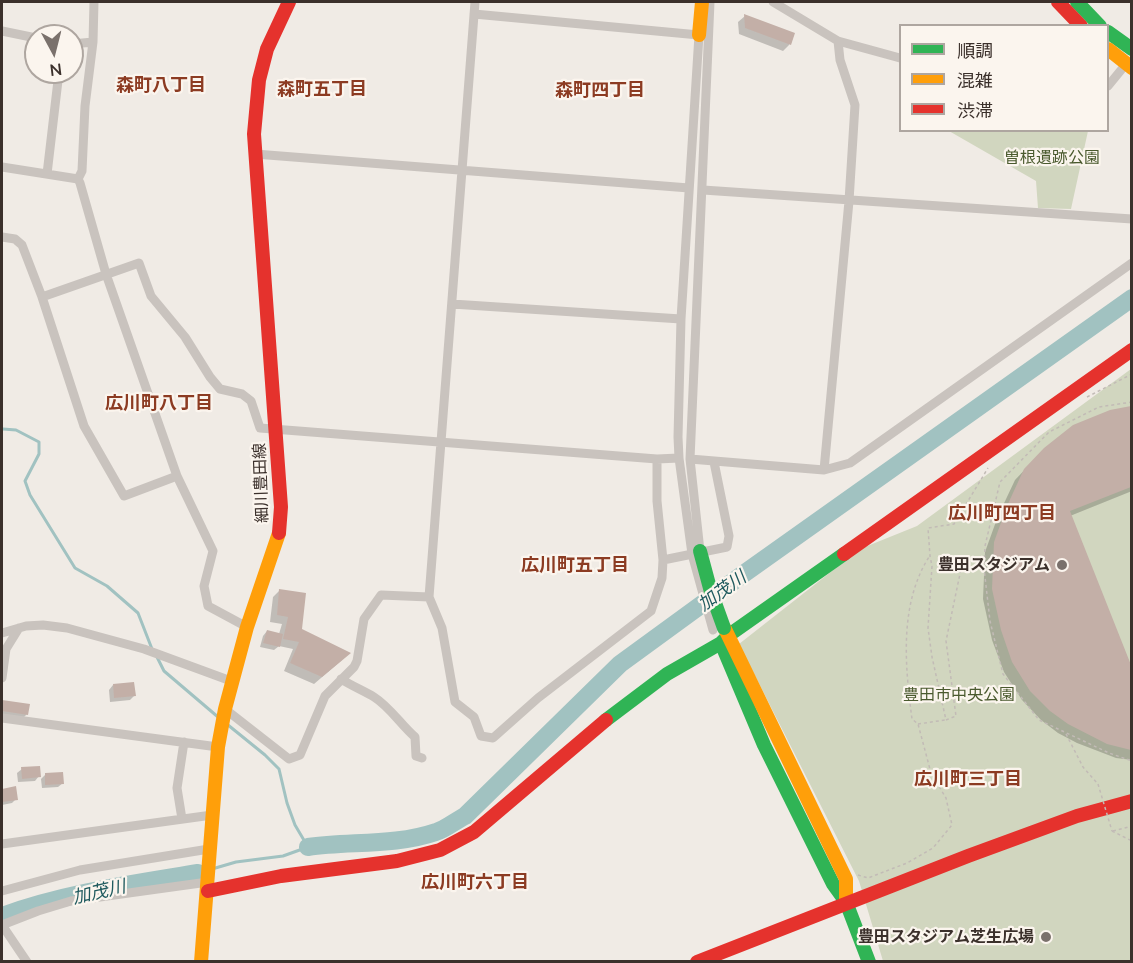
<!DOCTYPE html>
<html>
<head>
<meta charset="utf-8">
<style>
	body { margin:0 }
	#map { position:relative; width:1133px; height:963px; overflow:hidden; background:#f0ebe5; font-family:Lato,"Noto Sans JP",sans-serif }
	canvas { display:block }
	.frame { position:absolute; inset:0; border:3px solid #3b302b; pointer-events:none }
	.legend { position:absolute; left:899px; top:24px; width:210px; height:108px; box-sizing:border-box; background:#fbf5ee; border:2px solid #aea6a0; margin:0; padding:8px 10px; list-style:none; font-size:18px; color:#3b302b }
	.legend li { display:flex; align-items:center; gap:12px; height:30px }
	.legend b { width:30px; border:2px solid #aea6a0 }
	.north { position:absolute; left:24px; top:24px; width:60px; height:60px; box-sizing:border-box; background:#fbf5ee; border:2px solid #aea6a0; border-radius:50%; rotate:173deg; font-size:16px; font-weight:700; line-height:24px; text-align:center; color:#3b302b }
	.north::after { content:''; display:block; margin:auto; width:21px; height:27px; background:#7a716c; clip-path:polygon(50% 0,100% 100%,50% 72%,0 100%) }
</style>
</head>
<body>
<div id="map">
<canvas width="1133" height="963"></canvas>
<div class="frame"></div>
<ul class="legend">
<li><b style="height:8px;background:#30b455"></b>順調</li>
<li><b style="height:8px;background:#ff9f0a"></b>混雑</li>
<li><b style="height:8px;background:#e5322d"></b>渋滞</li>
</ul>
<div class="north">N</div>
</div>
<script>
const ctx = document.querySelector('canvas').getContext('2d');
ctx.lineJoin = 'round';
function fill(path, color) {
  ctx.fillStyle = color;
  ctx.fill(path, 'evenodd');
}
function strokePath(path, color, width, dash) {
  ctx.strokeStyle = color;
  ctx.lineWidth = width;
  ctx.lineCap = dash ? 'butt' : 'round';
  ctx.setLineDash(dash || []);
  ctx.stroke(path);
}
function drawText(font, color, halo, rows, align = 'center') {
  ctx.font = font + ' Lato,"Noto Sans JP",sans-serif';
  ctx.lineWidth = 4.5;
  ctx.setLineDash([]);
  ctx.textBaseline = 'middle';
  ctx.strokeStyle = halo;
  ctx.fillStyle = color;
  for (const [text, x, y, turn = 0] of rows) {
    ctx.save();
    ctx.translate(x, y);
    ctx.rotate((+turn || 0) * Math.PI / 180);
    ctx.textAlign = isNaN(turn) ? turn : align;
    if (halo) ctx.strokeText(text, 0, 0);
    ctx.fillText(text, 0, 0);
    ctx.restore();
  }
}
fill(new Path2D(`
	M949,131H1088L1071,209L1038,208L1036,181Z
	M1131,369V961H883L859,881L739,644L860,549L917,526Z`), '#d1d6bf');
fill(new Path2D(`
	M745,16L793,34L789,45L783,51L739,34L738,22Z
	M1132,407V491L1070,516L1132,669V760L1116,758L1077,743L1058,733L1041,720L1022,700L1004,672L992,640L983,599L985,552L998,516L1015,480L1035,459L1110,412Z
	M280,590L301,630L342,660L314,684L284,671L293,649L279,646L274,650L260,647L263,636L267,631L279,634L282,624L270,622L273,597Z
	M113,685L134,696L130,700L110,702L109,690Z
	M2,701L28,705L27,714L20,721L2,718Z
	M22,769L39,776L35,781L18,782L17,773Z
	M45,775L63,783L58,787L42,788L41,779Z
	M15,788L16,799L12,803L2,805V790Z`), '#0003');
strokePath(new Path2D(`
	M3,429L16,430L39,442V454L25,481L30,495L75,568L107,586L138,613L152,649
	M157,657L164,671L218,717
	M212,869L236,862L283,856L308,847L295,825L287,803L279,769L265,755L228,725`), '#a1c2c1', 3);
strokePath(new Path2D(`
	M308,847C350,841 395,846 436,832C446,829 455,821 465,816L620,664L742,575L1132,298
	M2,916C65,893 132,884 198,873`), '#a1c2c1', 18);
fill(new Path2D(`
	M744,14L795,33L791,45L745,28Z
	M1131,406V487L1070,511L1131,665V750L1107,744L1068,724L1050,711L1030,691L1012,662L1001,630L992,589L994,542L1007,506L1024,469L1044,448L1073,425L1110,410Z
	M279,589L306,593L302,629L351,653L322,677L290,663L299,642L283,639L288,617L277,615Z
	M267,630L283,634L280,647L263,643Z
	M134,682L136,696L114,698L113,684Z
	M2,700L30,704L28,715L2,711Z
	M40,766L41,777L22,779L21,767Z
	M63,772L64,784L45,785V773Z
	M16,786L18,800L2,802V789Z`), '#c3afa7');
strokePath(new Path2D(`
	M1087,397L1132,374
	M1132,402L1099,407L1049,432L1000,482L985,546L984,568L990,621L1003,674L1039,720L1109,753L1132,761
	M984,568L961,569L946,641L956,716L946,720L932,657L928,628L932,566L930,556L928,528L954,524L988,468
	M918,724L945,720
	M1066,734L1083,767L1098,784
	M1112,831L1132,841
	M1113,831L1132,826
	M858,875L868,878L907,863L933,848L952,825L946,798L931,773L918,724L912,719C905,666 899,604 929,557`), '#c2bbb6', 1.5, [3, 3]);
strokePath(new Path2D(`
	M773,2L838,41L900,58
	M474,14L699,35L681,319L678,437L679,458L692,554
	M2,31L36,38
	M72,44L93,42L94,2
	M1108,86L1126,64
	M255,154L689,188
	M2,167L78,179L80,183L106,274L177,476L213,551L204,586L208,606L247,627
	M47,174L59,72
	M78,179L82,171L85,106L93,42
	M703,190L1132,219
	M2,237L15,239L22,245L42,297L84,426L124,496L177,476
	M42,297L139,263L151,296L185,337L210,377L220,389L242,394L251,401L260,428L657,459L679,458
	M452,304L681,319
	M657,459V501L663,560L727,547L729,536L714,462
	M690,459L824,470L850,463L1132,263
	M824,470L849,201L855,105L840,60L838,41
	M700,551L690,459L710,2
	M429,597L442,628L455,702L474,717L481,736L493,738L538,698L651,611L662,578L663,560
	M2,633L26,626L43,625L67,628L144,649L231,681
	M2,678L6,649L19,628
	M341,679C352,686 364,691 374,697C390,707 401,725 415,737L416,756L422,758
	M225,709L289,759L300,755L325,696L354,667L357,661L364,619L381,595L429,597L475,2
	M2,718L218,747
	M182,819L177,788L184,742
	M2,844L212,815
	M2,891L80,870L209,849
	M2,925L38,911L71,901L208,882
	M2,925L27,962`), '#c9c3be', 9);
strokePath(new Path2D(`
	M1077,2L1100,26
	M1108,32L1132,49
	M721,643L764,745L833,884L846,902L869,962
	M606,720L667,674L721,643L729,635L844,554`), '#30b455', 14);
strokePath(new Path2D(`
	M699,35L702,2
	M1108,49L1132,68
	M725,629L846,879V902
	M201,962L218,747L225,709L247,627L279,533`), '#ff9f0a', 14);
strokePath(new Path2D(`
	M1058,2L1081,26
	M279,533L281,507L254,134L259,80L267,49L289,2
	M844,554L1132,350
	M208,891L281,876L397,861L440,850L474,832L606,720
	M697,962L968,856L1077,816L1132,801`), '#e5322d', 14);
strokePath(new Path2D(`
	M1098,784L1112,831`), '#c2bbb6', 1.5, [3, 3]);
strokePath(new Path2D(`
	M692,554L713,630`), '#c9c3be', 9);
strokePath(new Path2D(`
	M700,551L711,592L724,628`), '#30b455', 14);
for (const [x, y, r, color] of [
	[1062,565,6,"#7a716c"],
	[1046,937,6,"#7a716c"]
]) {
  const dot = new Path2D();
  dot.arc(x, y, r, 0, 2 * Math.PI);
  ctx.fillStyle = color;
  ctx.fill(dot);
  strokePath(dot, '#fbf5ee', 2);
}
drawText('16px', '#4a5a2e', '#fbf5ee', [
	["曽根遺跡公園",1052,158],
	["豊田市中央公園",959,695]
]);
drawText('16px', '#3b302b', '#fbf5ee', [
	["細川豊田線",261,483,-92]
]);
drawText('bold 16px', '#3b302b', '#fbf5ee', [
	["豊田スタジアム",1050,565],
	["豊田スタジアム芝生広場",1034,937]
], 'right');
drawText('bold 18px', '#8c3b22', '#fbf5ee', [
	["森町八丁目",161,85],
	["森町五丁目",322,89],
	["森町四丁目",600,90],
	["広川町八丁目",159,403],
	["広川町四丁目",1002,513],
	["広川町五丁目",575,565],
	["広川町三丁目",968,779],
	["広川町六丁目",475,882]
]);
drawText('italic 18px', '#1f5a5e', '#fbf5ee', [
	["加茂川",722,591,-36],
	["加茂川",99,892,-13]
]);
</script>
</body>
</html>
